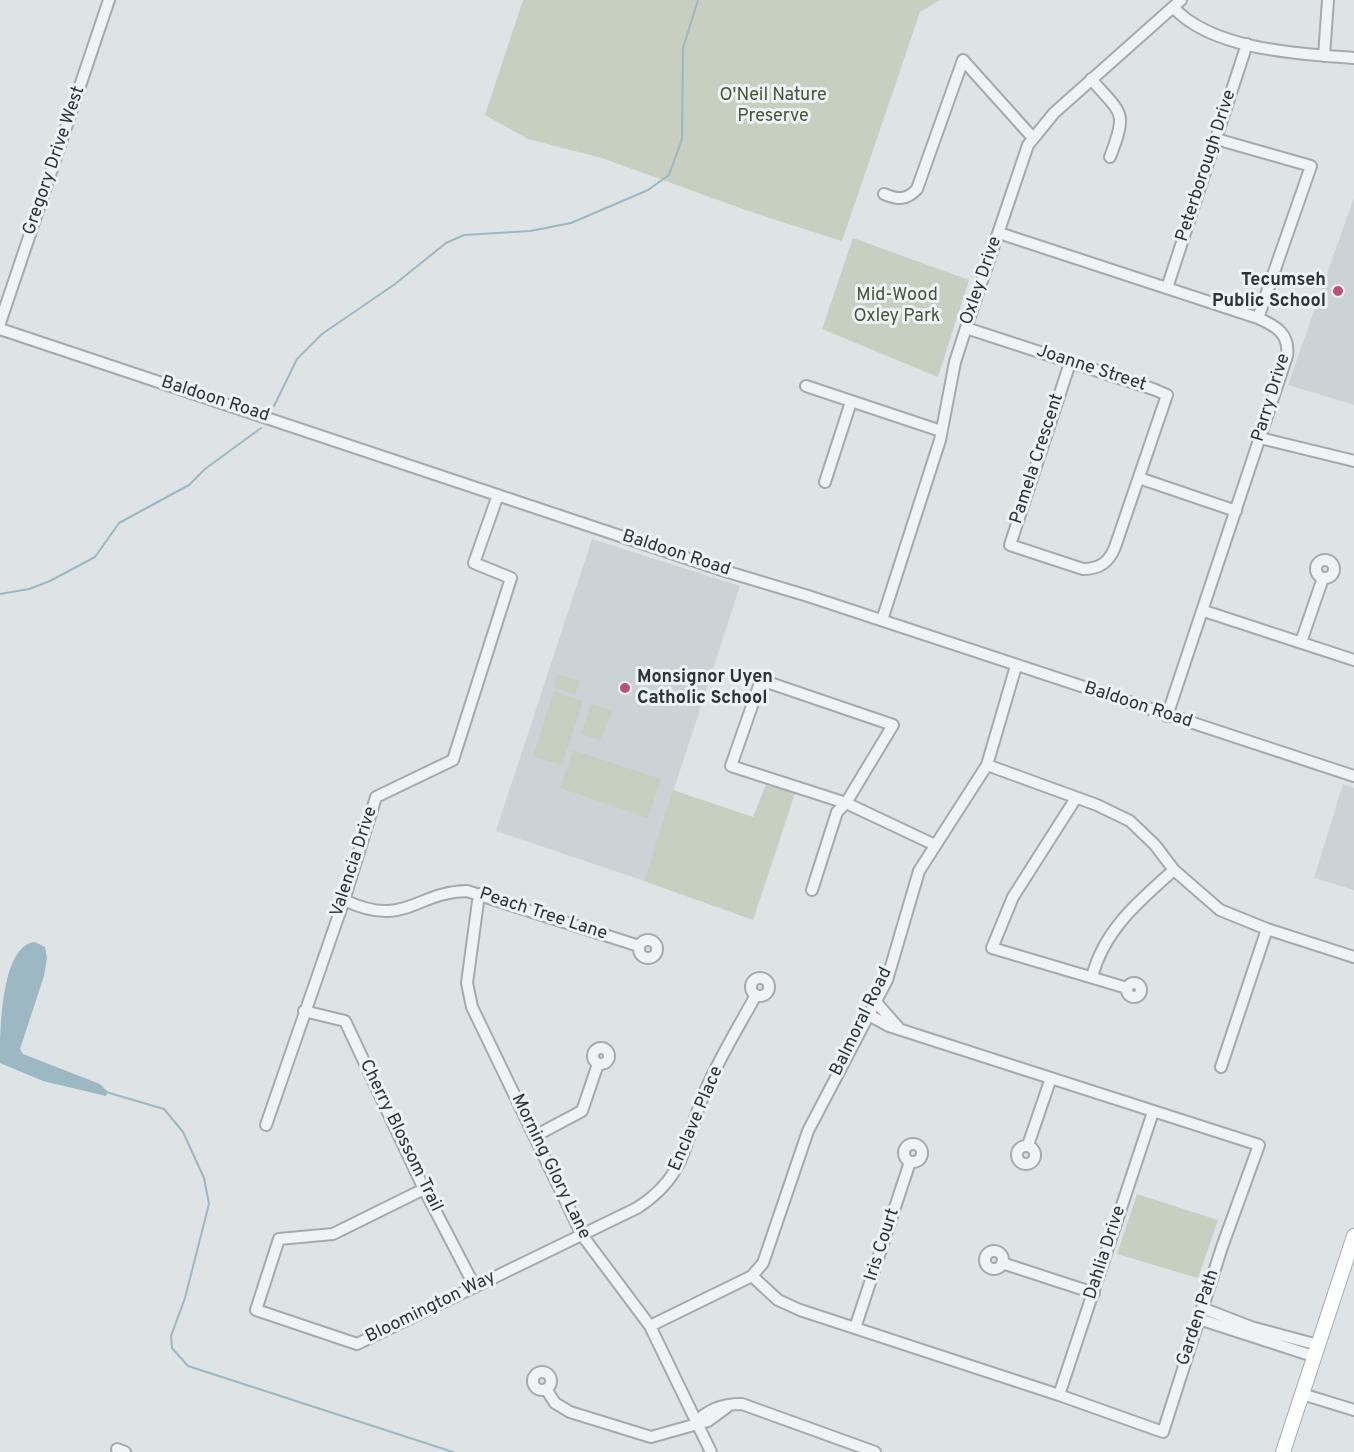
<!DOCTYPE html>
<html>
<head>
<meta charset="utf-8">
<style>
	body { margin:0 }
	canvas { display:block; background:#dee3e6 }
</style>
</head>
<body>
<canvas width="1354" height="1452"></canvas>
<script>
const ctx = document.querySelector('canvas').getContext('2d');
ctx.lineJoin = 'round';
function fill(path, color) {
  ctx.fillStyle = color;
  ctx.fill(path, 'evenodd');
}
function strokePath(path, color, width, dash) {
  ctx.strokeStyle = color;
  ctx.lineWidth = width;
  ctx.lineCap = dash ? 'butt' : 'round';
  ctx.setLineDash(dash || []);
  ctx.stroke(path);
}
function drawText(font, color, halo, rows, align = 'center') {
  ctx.font = font + ' Overpass,sans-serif';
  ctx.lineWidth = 6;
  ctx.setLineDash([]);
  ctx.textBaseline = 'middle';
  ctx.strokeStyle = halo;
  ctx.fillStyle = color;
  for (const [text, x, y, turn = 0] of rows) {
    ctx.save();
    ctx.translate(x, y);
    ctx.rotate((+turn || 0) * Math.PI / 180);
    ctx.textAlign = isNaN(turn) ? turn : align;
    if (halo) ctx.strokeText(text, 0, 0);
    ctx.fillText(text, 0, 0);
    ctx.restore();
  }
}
fill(new Path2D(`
	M1354,197V405L1288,385Z
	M592,539L740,586L644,881L496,831Z
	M1343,784L1354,788V890L1314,878Z`), '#ccd3d7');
fill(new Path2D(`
	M523,0H940L920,12L842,241L754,213L602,158L528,139L485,115Z
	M853,238L969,280L938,377L822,329Z
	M557,674L580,681L575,694L553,687Z
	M554,691L583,701L562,765L533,756Z
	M591,704L612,711L601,741L581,734Z
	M573,750L661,779L648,818L560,788Z
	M766,785L795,793L753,920L644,881L673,790L753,817Z
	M1137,1194L1218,1220L1198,1278L1117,1254Z`), '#c7cfc0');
fill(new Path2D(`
	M35,942L45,947L47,958L44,976L20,1049L23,1054L100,1084L108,1092L106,1096L43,1081L0,1063C0,1035 0,945 35,942Z`), '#9cb8c3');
strokePath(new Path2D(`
	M274,406L297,359L322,334L395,284L446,243L464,235L530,231L571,223L648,190L669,175L682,139L683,48L698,0
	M0,594L29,589L50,581L95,557L119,523L189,485L205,469L261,428
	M106,1092L164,1109L183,1132L204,1178L209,1204L185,1298L171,1336L172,1348L188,1366L453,1452`), '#9cb8c3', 2);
const minor = new Path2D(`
	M1174,8C1213,50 1300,54 1354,58
	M1324,56L1328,0
	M1091,79C1122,115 1128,110 1110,157
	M1216,139L1311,166L1258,318
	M884,194C898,200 907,200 917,189L963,60L1033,138
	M999,233L1258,318C1276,326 1290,334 1287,356L1167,716
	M1167,288L1247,44
	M0,323L109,0
	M966,328L1153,389L1167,395L1115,547C1109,562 1100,569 1083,569L1010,545L1070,363
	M0,329L728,572L808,596L1354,776
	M806,386L941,431
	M1260,438L1354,461
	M1139,478L1236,511
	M825,482L851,402
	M1316 569a9 9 0 1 1 18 0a9 9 0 1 1-18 0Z
	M1204,611L1354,660
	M882,620L940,440L955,362L966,328L1028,145L1054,113L1181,0
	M1301,642L1323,578
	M987,765L1097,805L1130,821L1155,845L1174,870L1220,910L1267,929L1354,957
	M1076,798L1013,897L992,948L1127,988
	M812,890L837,812L846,803L893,725L761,680L731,766L846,803L935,845
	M479,894L467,983L472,1007L582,1235L650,1326L711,1452
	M344,900C405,929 415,892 467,891L639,946
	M639 949a9 9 0 1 1 18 0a9 9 0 1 1-18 0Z
	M1092,977C1104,930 1139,901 1174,870
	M751 987a9 9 0 1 1 18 0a9 9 0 1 1-18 0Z
	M1127 990a7 7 0 1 1 14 0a7 7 0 1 1-14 0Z
	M876,1002L898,1027
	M304,1011L345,1021L424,1189L475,1287
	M593 1056a8 8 0 1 1 16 0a8 8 0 1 1-16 0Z
	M1221,1067L1267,929
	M266,1125L344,900L376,797L453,760L511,578L474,563L498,495
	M535,1136L582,1111L598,1064
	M904 1153a9 9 0 1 1 18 0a9 9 0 1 1-18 0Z
	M1028,1145L1051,1078
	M1017 1155a9 9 0 1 1 18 0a9 9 0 1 1-18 0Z
	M424,1189L333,1234L279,1239L256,1310L357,1344L637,1208C689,1175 684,1139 706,1089C720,1057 739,1026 756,995
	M985 1260a9 9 0 1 1 18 0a9 9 0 1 1-18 0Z
	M1002,1263L1094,1293
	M752,1276L778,1300L800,1310L1059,1395L1163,1432L1222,1247L1259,1145L889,1026L869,1015
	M1202,1308L1251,1327L1318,1345
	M1199,1319L1313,1356
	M650,1326L752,1276L763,1263L808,1131L887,980L919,871L987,765L1016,666
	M855,1328L910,1162
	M533 1381a9 9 0 1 1 18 0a9 9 0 1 1-18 0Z
	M546,1389L555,1403L570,1412L651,1437L708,1421L727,1407
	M1302,1394L1354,1410
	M1059,1395L1153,1112
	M696,1423C707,1409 725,1404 742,1404L875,1452
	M117,1449L125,1452`);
const major = new Path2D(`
	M1283,1452L1354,1236`);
strokePath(minor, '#a4abaf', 14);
strokePath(major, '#9faab0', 16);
strokePath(minor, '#f0f3f5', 10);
strokePath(major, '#fff', 14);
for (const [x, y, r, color] of [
	[1338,291,6,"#c04f79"],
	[625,688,6,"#c04f79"]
]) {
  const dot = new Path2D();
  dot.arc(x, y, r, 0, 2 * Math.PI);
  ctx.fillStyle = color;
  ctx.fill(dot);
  strokePath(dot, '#edf2f4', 2);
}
drawText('18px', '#445638', '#edf2f4', [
	["O'Neil Nature",773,96],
	["Preserve",773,117],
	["Mid-Wood",897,296],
	["Oxley Park",897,317]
]);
drawText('18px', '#29343b', '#edf2f4', [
	["Gregory Drive West",55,161,-71],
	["Peterborough Drive",1207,166,-72],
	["Oxley Drive",982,281,-71],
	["Joanne Street",1091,369,18],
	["Parry Drive",1272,398,-73],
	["Baldoon Road",215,400,18],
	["Pamela Crescent",1038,459,-72],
	["Baldoon Road",676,554,18],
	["Baldoon Road",1138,706,18],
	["Valencia Drive",355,862,-72],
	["Peach Tree Lane",543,915,18],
	["Balmoral Road",862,1022,-64],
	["Enclave Place",697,1119,-67],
	["Cherry Blossom Trail",400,1136,64],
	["Morning Glory Lane",550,1167,64],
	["Iris Court",883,1245,-72],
	["Dahlia Drive",1106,1253,-72],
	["Bloomington Way",431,1308,-26],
	["Garden Path",1199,1318,-72]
]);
drawText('bold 18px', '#29343b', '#edf2f4', [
	["Tecumseh",1326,281],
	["Public School",1326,302],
	["Monsignor Uyen",637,678,"left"],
	["Catholic School",637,699,"left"]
], 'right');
</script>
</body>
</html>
